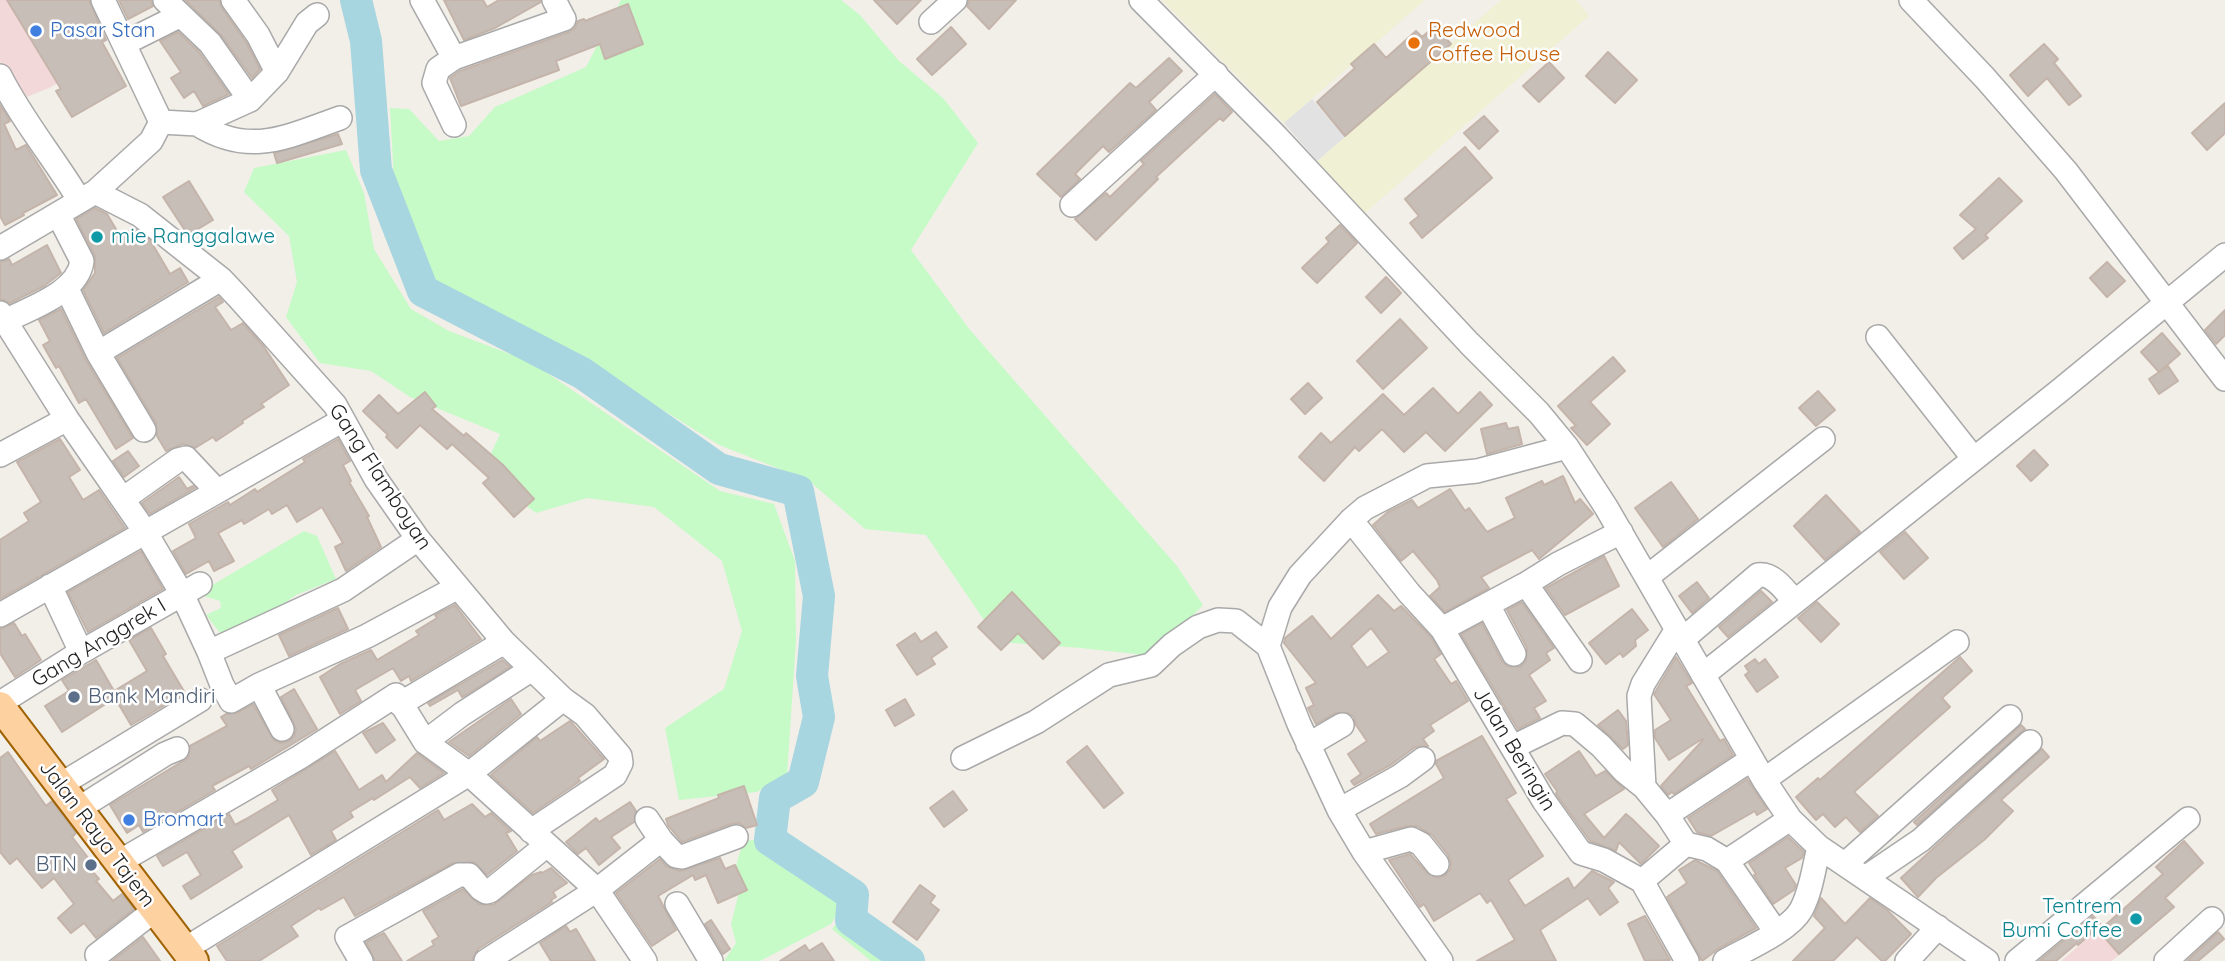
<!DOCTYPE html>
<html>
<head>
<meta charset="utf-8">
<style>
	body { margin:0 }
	canvas { display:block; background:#f2eee8 }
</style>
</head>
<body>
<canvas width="2225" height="961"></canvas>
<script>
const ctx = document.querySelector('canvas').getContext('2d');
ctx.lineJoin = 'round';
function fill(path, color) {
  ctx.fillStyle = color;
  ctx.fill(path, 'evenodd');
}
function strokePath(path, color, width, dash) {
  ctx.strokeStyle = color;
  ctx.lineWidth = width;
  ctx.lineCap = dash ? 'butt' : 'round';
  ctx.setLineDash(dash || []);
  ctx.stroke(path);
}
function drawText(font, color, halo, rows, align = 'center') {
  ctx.font = font + ' Quicksand,sans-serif';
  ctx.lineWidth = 5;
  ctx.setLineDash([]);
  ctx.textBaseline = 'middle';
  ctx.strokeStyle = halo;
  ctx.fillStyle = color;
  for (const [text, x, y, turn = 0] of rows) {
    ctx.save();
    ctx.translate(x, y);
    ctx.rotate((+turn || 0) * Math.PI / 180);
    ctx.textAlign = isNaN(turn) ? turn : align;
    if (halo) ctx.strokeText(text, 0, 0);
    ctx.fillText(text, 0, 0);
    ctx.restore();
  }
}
fill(new Path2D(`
	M0,0H53L92,64L49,88L19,100L0,61Z
	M2153,883L2173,907L2112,961H2061Z`), '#f2d8d8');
fill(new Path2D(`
	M1162,0H1425L1284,123Z
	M1501,0H1576L1589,16L1364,214L1317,161Z`), '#f0f0d4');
fill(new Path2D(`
	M621,0H841L860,15L898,60L944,99L978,143L911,250L970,330L1177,566L1203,605L1154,656L1081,648L999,642L926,535L865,529L808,480L719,445L618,382L509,318L435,281L394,182L390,108L409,109L439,141L469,136L495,107L586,67Z
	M346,150L364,193L374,249L411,309L449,331L531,362L720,491L774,504L795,561L796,641L787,775L757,792L679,800L665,728L724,689L742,631L722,561L654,507L587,498L536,513L482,473L500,434L410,397L371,371L320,363L286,317L297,282L289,236L244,192L254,168Z
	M304,531L317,536L336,579L296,595L268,616L221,634L206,615L221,608L220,601L197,594Z
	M755,840L782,860L808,875L844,902L831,924L760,961H724L736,943L731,924L739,892L736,866L743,841Z
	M840,919L896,961H871L832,929Z`), '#c6fbc8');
fill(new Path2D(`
	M1312,99L1345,137L1317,161L1284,123Z`), '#e2e2e2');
strokePath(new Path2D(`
	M356,0L366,41L376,170L423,291L582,373L719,469L798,491L819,596L812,676L819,717L803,782L775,798L770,840L853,895L851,920L909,961`), '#a8d6e0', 32);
const building = new Path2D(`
	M7,0H89L106,40L102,42L126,86L72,117L56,91L61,89Z
	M119,0H151L153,6L128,19Z
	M185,0H219L222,8L246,42L260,69L252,78L221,35Z
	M444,0H483L487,7L499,0H540L541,2L495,28L464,40Z
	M874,0H921L897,24Z
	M969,0H1016L989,29L967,6Z
	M628,4L643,44L605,59L600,44L556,61L559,70L461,106L450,78L460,71L569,32L575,28L578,21L584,19L585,21Z
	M1435,26L1451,44L1345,136L1317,102L1355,68L1351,64L1374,44L1386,58L1416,31L1422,37Z
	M951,27L966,44L932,75L917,59Z
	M178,32L199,52L229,94L203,106L194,91L184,98L171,78L181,72L160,41Z
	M2044,44L2058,59L2054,63L2081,96L2069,105L2047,78L2028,96L2010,75Z
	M1608,52L1637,80L1615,103L1586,76Z
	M1169,58L1182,71L1149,102L1156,110L1109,152L1103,146L1075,174L1080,179L1061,197L1037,174L1130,83L1136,88Z
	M1549,62L1564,78L1539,102L1523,86Z
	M1215,94L1232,112L1223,121L1220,118L1156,177L1158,179L1096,240L1075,219L1106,193L1110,197L1144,164L1141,161Z
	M2225,103V133L2207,150L2192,133Z
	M0,105L10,121L4,124L16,150L26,145L57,195L23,213L24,215L5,225L0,216Z
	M1484,116L1498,131L1479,149L1464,133Z
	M338,134L342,144L277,163L274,153Z
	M1465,147L1492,178L1422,238L1410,223L1419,216L1405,199Z
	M1999,178L2022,201L1985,235L1988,238L1963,259L1954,248L1976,229L1960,215Z
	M189,181L213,220L188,235L163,197Z
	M95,208L107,214L120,236L134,228L150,240L170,274L180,268L188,282L104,333L83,290L95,273V256L76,219Z
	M1340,225L1357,243L1317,283L1302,268L1329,242L1326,238Z
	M47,245L61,273L44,286L10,303L0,299V262L9,259L12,265Z
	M2107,262L2125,281L2107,297L2090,278Z
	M1386,277L1401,293L1381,313L1366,297Z
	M219,297L223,302L215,307L231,330L243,323L264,347L289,385L261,404L264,407L242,421L243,423L216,441L213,437L195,448L183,444L166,451L157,436L156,423L117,358Z
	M61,309L86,360L133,438L116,449L86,399L79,403L59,366L56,368L43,345L50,341L39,320Z
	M2225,310V335L2216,344L2205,330Z
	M1400,319L1427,348L1383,389L1357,361Z
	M2162,333L2180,354L2159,372L2141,352Z
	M1613,357L1625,371L1590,402L1610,424L1587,445L1571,428L1576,426L1558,406Z
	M2168,366L2178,381L2159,394L2149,379Z
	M1308,383L1322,398L1305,414L1291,399Z
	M1433,388L1458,414L1480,392L1492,405L1445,451L1426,432L1404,452L1382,429L1359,451L1355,447L1324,481L1299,457L1321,433L1331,443L1383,394L1404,415Z
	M1818,391L1835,410L1816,426L1799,408Z
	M425,392L436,406L432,409L464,436L466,433L503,465L534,499L514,517L483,483L489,478L452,444L447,449L420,425L397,448L386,437L388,435L363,411L379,395L398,414Z
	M1506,423L1508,429L1518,427L1522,444L1487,454L1481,429Z
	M60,439L80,470L69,477L83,500L99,490L125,528L0,599V540L29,521L24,513L41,502L17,462Z
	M338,439L350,461L343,465L351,481L349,482L369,516L367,517L381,547L346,571L335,547L343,543L322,507L297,522L287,505L272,514L269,509L244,524L242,520L218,533L234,561L214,571L209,561L186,574L173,551L196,538L189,524L228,502L230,505L255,489L257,492L305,462L303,459Z
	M2034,450L2048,465L2031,481L2017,466Z
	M128,451L139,466L124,477L113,461Z
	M1563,476L1575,503L1580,499L1593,514L1539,559L1532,550L1481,577L1489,588L1445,612L1430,596L1440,587L1437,580L1413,551L1401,561L1373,525L1388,512L1412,500L1418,508L1450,489L1465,511L1469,508L1487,532L1515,518L1506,498L1542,481L1544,485Z
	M179,477L187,489L193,486L195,488L150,514L142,503Z
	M1671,482L1698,519L1663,547L1635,508Z
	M1826,495L1860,532L1825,560L1794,526Z
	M1905,532L1928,558L1904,579L1880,552Z
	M141,551L163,589L88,632L68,592Z
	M1604,556L1619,586L1565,615L1546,588Z
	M1697,582L1709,598L1692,613L1679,596Z
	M1761,591L1772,602L1728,637L1719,627Z
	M1012,592L1060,643L1043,659L1018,633L1001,650L978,627Z
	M1378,595L1394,611L1401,606L1431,637L1441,654L1434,659L1451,684L1456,681L1468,701L1430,725L1434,731L1423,739L1428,746L1415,747L1392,764L1354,785L1351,781L1361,774L1348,754L1367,741L1356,725L1354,717L1348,713H1336L1316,724L1308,708L1314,705L1306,688L1316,683L1284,643L1285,638L1312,616L1331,639ZM1371,628L1389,652L1367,668L1351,646Z
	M1522,602L1554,648L1546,653L1550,660L1529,675L1546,701L1534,708L1540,718L1518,729L1461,634L1482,623L1502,661L1507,666L1520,667L1526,661L1527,648L1507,610Z
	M1817,602L1839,624L1821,642L1798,618Z
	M455,605L481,639L411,681L409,676L401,681L393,668L355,690L361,701L340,714L320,677L340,664L371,650L377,660L419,635L416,631L437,618L435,615Z
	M338,608L348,629L289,656L279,635Z
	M1632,609L1648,630L1635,640L1636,646L1623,657L1620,653L1606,664L1589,643Z
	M14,623L22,636L25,634L41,660L15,677L0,653V629Z
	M151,628L166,654L163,656L185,693L131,725L115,698L62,732L45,706L69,691L62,680L96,660L114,691L147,671L129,640Z
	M936,632L947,647L931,658L935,664L917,675L897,645L915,633L921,642Z
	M1676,657L1692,683L1686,686L1720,741L1724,739L1733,755L1674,794L1672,792L1668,795L1661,786L1703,740L1702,739L1669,760L1655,738V730L1671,720L1654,694Z
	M1960,657L1972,671L1942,698L1950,707L1854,792L1878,816L1860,832L1846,817L1835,827L1823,814L1816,820L1796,797L1818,778L1820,780Z
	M1755,659L1759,664L1765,659L1778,677L1757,692L1745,675L1749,672L1745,666Z
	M502,660L510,667L466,695L462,697L458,690L430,706L428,703Z
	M294,689L317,729L251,769L249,766L212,786L215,790L143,832L139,825L127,833L110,805L188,758L190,746L227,726L221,717L226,714L237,713L253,704L274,740L281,743L289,741L294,736L296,729L281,697Z
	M511,699L521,714L469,756L449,742Z
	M905,699L914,715L895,726L886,710Z
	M1618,710L1626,721L1628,745L1623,749L1598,725Z
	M570,721L604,759L578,778L580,781L533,813L491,775L537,737L540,741Z
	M383,723L395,740L376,753L363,733Z
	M2021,725L2025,729L1917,825L1914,822Z
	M1482,736L1516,793L1506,799L1543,856L1508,880L1525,906L1568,878L1574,889L1592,871L1614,882L1608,888L1618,902L1600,915L1588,898L1540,930L1556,961H1477L1515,940L1491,900L1487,903L1480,893L1434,921L1424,904L1420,907L1389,860L1410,854L1427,873L1438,878L1445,875L1450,870L1451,863L1448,855L1432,835L1417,826H1407L1376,834L1370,824L1444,778L1436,764V761Z
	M1087,746L1123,793L1104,808L1067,762Z
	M2042,749L2049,757L2001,800L2013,811L1984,840L1936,878L1918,897L1901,878Z
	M335,751L359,790L382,775L386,782L417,753L444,773L420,788L410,777L374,800L373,798L350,812L353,817L331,831L336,840L311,855L289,815L232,851L242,867L191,899L183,886L201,875L187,852L163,866L157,856L229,814L235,825L246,819L278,800L272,790Z
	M1579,751L1596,776L1605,771L1624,789L1584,814L1604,838L1626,814L1632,819L1659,846L1641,864L1619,842L1616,851L1590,841L1556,794L1557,791L1545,774Z
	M8,752L46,806L52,801L76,833L72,837L96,868L92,871L99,879L96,881L113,901L122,894L134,909L96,938L84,923L71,933L58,918L74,904L54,878L42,888L17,858L10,864L0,852V758Z
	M1747,779L1767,809L1757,815L1755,811L1711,836L1697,832L1688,818Z
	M744,786L757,825L746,828L739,823L731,824L682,842L668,825L666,819L719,798L718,795Z
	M953,791L967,810L944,827L930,808Z
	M630,802L636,811L634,822L611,837L620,848L599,865L586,848L578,854L566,842L596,818L599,822Z
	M472,804L485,817L491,813L511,831L506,833L517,851L487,875L474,862L453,863L355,916L344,897L321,910L319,908L291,926L298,936L259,961H227L217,946L438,810L444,820Z
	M1788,837L1804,852L1802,858L1785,868L1796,885L1794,890L1773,904L1754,875L1756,874L1749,863Z
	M2184,841L2203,863L2165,898L2174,907L2119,954L2099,931L2163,874L2156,867Z
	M720,858L725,869L735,865L747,890L718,903L706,875L695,880L693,875L658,896L676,930L652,946L616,893L660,859L666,866L680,871Z
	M1695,860L1717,871L1756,928L1718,949L1702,961L1667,897L1687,883L1679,870Z
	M551,868L567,883L553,892L556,897L551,900L552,902L478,949L472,961H407L434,945L432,941L439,937L423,911L463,889L479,904L493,905L532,875L541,872L542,873Z
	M920,885L935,896L930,903L939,910L917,940L893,922Z
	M1821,898L1845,924L1870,898L1887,910L1911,934L1885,961H1882L1857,937L1833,961H1793L1825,928L1814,916Z
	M1645,916L1670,960L1645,961L1628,924Z
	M2093,916L2101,925L2078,945L2077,943L2056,961H2039Z
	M711,920L730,949L723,954L705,924Z
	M566,926L570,932L576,929L595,961H551L540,943Z
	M2218,932L2224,939L2198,961H2187Z
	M384,933L402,961H375L366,942Z
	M143,937L160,961H112Z
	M822,943L834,961H780L805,945L809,951Z`);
fill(building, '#c7beb7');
strokePath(building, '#c4b4aa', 2);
const minor = new Path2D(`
	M233,0L258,35L277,72
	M422,0L454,58
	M1141,0L1277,137L1469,343L1539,413L1567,447L1606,507L1764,780L1790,819L1819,847L1987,961
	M1911,0L1985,78L2066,171L2225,379
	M931,22L955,0
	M125,43L179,16
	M0,76C22,120 54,158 80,201
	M250,100L277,72L307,23L317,15
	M161,122L197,124L250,100L210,43L165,0
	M197,124C250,157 286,137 340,118
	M454,125L434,83L438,69L454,58L564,19L554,0
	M95,192L140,215L221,279L238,297L335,405L376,479L418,539L504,642L563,699L585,715L620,756L621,763L615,775L531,831
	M1072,205L1216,74
	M0,248L95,192L151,141L161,122L103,0
	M67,289L98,353L144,430
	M0,313L67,419L146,533L182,594L209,652L222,685L231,701L259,685L367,636L458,587
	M5,321C30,308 78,293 82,261L58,214
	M1878,337L1974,459
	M98,353L221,279
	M0,455L67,419
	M123,499L178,460L186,458L217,491
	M1351,520L1409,593L1442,629L1544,801L1581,853L1604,860L1642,881L1687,961
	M1647,577L1823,439
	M50,586L81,652
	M1488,605L1514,654
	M0,615L343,420
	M1442,629L1526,584
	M1683,639L1758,575C1773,573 1785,590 1794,601
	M209,652L343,590L418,539
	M1580,661L1526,584L1558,564L1621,532
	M1703,675L2058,392L2225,255
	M259,685L282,729
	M0,703L81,652L200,584
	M400,704L504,642
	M425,742L462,714L532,669
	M1308,745L1342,725
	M1513,747L1562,723L1575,724L1601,746L1624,771L1644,787
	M963,758L1036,722L1109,675L1151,665L1172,645L1198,627L1218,620L1236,621L1268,646
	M1764,780L1957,642
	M60,785L200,700
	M78,809L165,754L177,749
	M1339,810L1400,776L1423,759
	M1667,815L1752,759
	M661,840L676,856L682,857L736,837
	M1686,844L1707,849L1727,861L1776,932
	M1364,852L1411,839L1421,844L1437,864
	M1727,861L1790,819
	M119,862L300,757L396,695L425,742L469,774L597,890L645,961
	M1845,864L2010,717
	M1865,878L1921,840L2030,742
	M1642,881L1686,844L1667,815L1644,787L1639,696L1643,684L1677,629
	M677,904L711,961
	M185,949L469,774L563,699
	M97,955L155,910
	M361,961L347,937L459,875H469L481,889L486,892L490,891L547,845
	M486,961L597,890L661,840L647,819
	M1441,961L1364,852L1339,810L1299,724L1268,646L1280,607L1300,575L1351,520L1365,508L1427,476L1477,471L1567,447
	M1725,961C1746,949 1789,931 1801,910C1811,892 1814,867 1819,847
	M1907,961L1938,927
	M2017,961L2188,819
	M2166,961L2212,919`);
const major = new Path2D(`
	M0,706L194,961`);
strokePath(minor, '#a9a9a9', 26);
strokePath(major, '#9f6200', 32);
strokePath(minor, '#fff', 23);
strokePath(major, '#fed1a1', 28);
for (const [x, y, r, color] of [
	[36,31,7,"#3f7fe0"],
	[1414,43,7,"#e8710a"],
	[97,237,7,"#0f9aa8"],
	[74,697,7,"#5c6f8a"],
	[129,820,7,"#3f7fe0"],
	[91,865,7,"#5c6f8a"],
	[2136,919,7,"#0f9aa8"]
]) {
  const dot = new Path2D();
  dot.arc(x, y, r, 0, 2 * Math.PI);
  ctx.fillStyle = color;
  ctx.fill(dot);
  strokePath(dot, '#fff', 2.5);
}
drawText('21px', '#366cbe', '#fff', [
	["Pasar Stan",50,31],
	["Bromart",143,820]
], 'left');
drawText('21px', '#c56008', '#fff', [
	["Redwood",1428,31],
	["Coffee House",1428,55]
], 'left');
drawText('21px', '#0d838f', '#fff', [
	["mie Ranggalawe",111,237],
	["Tentrem",2122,907,"right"],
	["Bumi Coffee",2122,931,"right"]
], 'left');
drawText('21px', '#222', '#fff', [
	["Gang Flamboyan",380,477,57],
	["Gang Anggrek I",99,643,-31],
	["Jalan Beringin",1514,749,59],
	["Jalan Raya Tajem",97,834,53]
]);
drawText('21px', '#4e5e75', '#fff', [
	["Bank Mandiri",88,697],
	["BTN",77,865,"right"]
], 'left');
</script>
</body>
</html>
